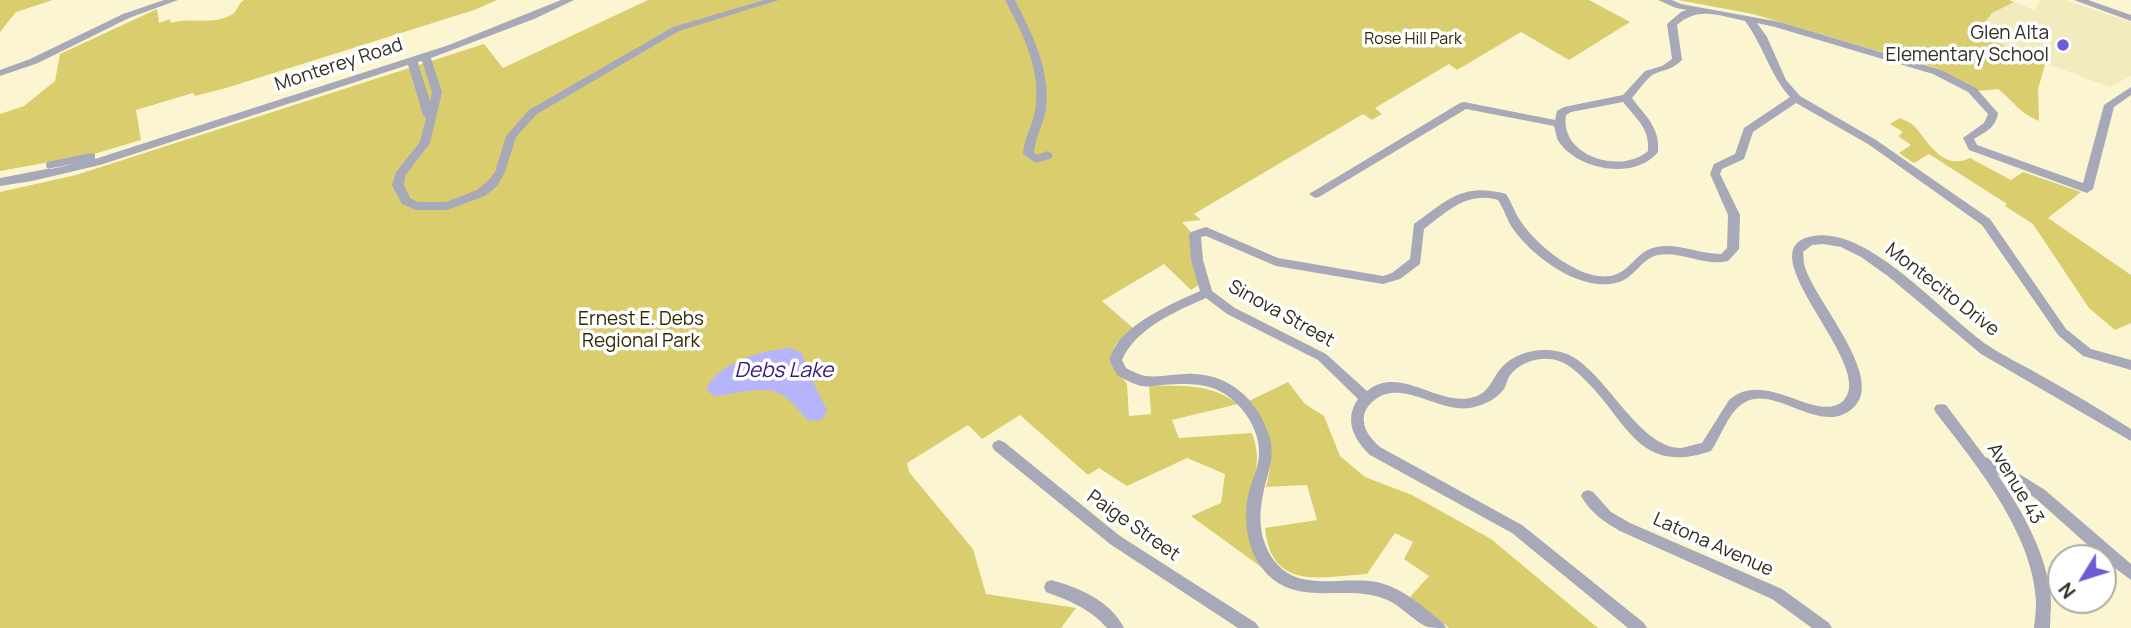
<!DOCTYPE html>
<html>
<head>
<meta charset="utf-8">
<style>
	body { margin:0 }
	#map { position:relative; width:2131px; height:628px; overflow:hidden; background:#fbf6d1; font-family:Manrope,sans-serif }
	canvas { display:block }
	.north { position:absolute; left:2047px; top:544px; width:70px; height:70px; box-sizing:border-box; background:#fff; border:2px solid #acaba6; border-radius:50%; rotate:232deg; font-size:19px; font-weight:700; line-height:28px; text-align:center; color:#302e20 }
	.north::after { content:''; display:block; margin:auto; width:24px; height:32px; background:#6c5cd6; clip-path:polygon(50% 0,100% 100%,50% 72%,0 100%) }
</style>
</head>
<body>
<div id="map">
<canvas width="2131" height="628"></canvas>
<div class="north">N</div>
</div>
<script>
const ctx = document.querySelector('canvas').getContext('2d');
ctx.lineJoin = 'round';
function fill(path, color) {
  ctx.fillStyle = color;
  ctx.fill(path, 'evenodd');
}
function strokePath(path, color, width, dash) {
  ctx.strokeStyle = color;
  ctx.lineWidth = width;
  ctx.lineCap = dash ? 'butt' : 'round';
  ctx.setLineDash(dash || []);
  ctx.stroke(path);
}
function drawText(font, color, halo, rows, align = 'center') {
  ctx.font = font + ' Manrope,sans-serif';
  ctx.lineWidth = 7;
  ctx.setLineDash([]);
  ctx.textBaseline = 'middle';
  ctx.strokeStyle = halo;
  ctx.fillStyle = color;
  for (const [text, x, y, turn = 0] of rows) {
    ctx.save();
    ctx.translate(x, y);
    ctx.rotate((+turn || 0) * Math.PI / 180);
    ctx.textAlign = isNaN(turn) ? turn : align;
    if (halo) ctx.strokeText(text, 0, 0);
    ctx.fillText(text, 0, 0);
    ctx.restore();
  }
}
fill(new Path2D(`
	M1997,0H2009L2034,10L2040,0H2065L2131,22V76L2110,87L1985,41L1965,10Z`), '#f1ebbe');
fill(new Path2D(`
	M0,0H53L16,12L0,32Z
	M244,0H497L474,10L226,88L195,96L193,93L136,110L141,140L94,154L0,171V114L24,106L55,81L60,54L157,9L159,23L170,19L171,23C190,16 215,27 234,13C237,10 239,3 244,0Z
	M648,0H1589L1630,22L1569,60L1521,32L1457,70L1449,64L1375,108L1382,114L1372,120L1363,114L1194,214L1201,220L1182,222L1191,232L1200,284L1191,290L1164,264L1102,301L1133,328L1115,345L1109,361L1127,384L1129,416L1151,414L1149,386C1182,386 1210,383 1238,404L1172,420L1179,438L1252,433C1264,467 1251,475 1249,508C1247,528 1255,548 1261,567L1191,516L1221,503L1225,474L1187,458L1127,486L1099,468L1088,475L1020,415L982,439L968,425L907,463L909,472L973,549L986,594L1076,608L1061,628H0V192L76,175L484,44L503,68Z
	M1678,0H2009L2014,2L1992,13L1980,29L1983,36L2045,65L2038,89L2039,121C2022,115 2012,100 1998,89L1978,91L1939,69L1753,14Z
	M1900,118C1904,120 1912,123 1915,127C1929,143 1943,171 1970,158L2011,180L2023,172L2081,192L2048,218L2131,275V323L2115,330L2089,308L2033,224L2005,206L2007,204L1929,154L1914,163L1899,153L1911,145L1898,136L1903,132L1890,124Z
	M1288,382L1305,404L1324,416L1340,456L1365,477L1412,495L1491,539L1598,628H1449L1410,597L1429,576L1404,559L1413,542L1395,533L1367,574C1320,577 1271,591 1265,528L1317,520L1307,485L1266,487C1277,448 1266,436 1247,402Z`), '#dacd6e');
fill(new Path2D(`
	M790,348L802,353L807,370L827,410L822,420L809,421C802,415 797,407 790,401C769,381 740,394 715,396L706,390C719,361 761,351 790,348Z`), '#b6b5fb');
fill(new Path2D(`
	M164,0H178L129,18L38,63L0,76V70L30,59L123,14Z
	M561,0H574L534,19L431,58L442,92L430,143L405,176L404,185L410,198L418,202H446L477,190L489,180L495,172L506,136L529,110L673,27L764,0H779L679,31L537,114L516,137L505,172L497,186L485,196L447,210H416L402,204L392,185L396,172L420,142L426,118L423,115L408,65L100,165L32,181L0,186V178L78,163L51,169L47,168L46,165L47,162L91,153L95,154V159L449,45ZM422,61L432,92L430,101L419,67L418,62Z
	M1005,0H1015C1032,34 1051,70 1046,110C1043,125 1035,138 1034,153L1037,155L1048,151L1053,155L1052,158L1036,163L1023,154C1024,139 1032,126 1035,111C1042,71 1023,34 1005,0Z
	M1658,0H1672L1681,4L1780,22L1941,70L1976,88L1998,113C1996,128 1985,132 1974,139L1977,145L2083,183L2104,105L2131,87V95L2114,107L2093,189L2087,193L1969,150L1963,138L1984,123L1988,114L1968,92L1933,74L1775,27L1757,23L1767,37L1786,80L1800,96L1876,140L1990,219L2066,329L2091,349L2131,360V370L2083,356L2058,335L1982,225L1868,144L1796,103L1753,132L1744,159L1722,169L1720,174L1740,215L1739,249L1728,261C1705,267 1682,251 1658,255C1642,258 1635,277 1619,282C1582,294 1533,257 1513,229C1507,220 1504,209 1498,200C1467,191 1447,212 1424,229L1420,264L1400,279L1383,284L1276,266L1206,236L1201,237L1203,260L1212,291L1235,308L1326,354L1367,391C1399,365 1436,405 1470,398C1491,394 1491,378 1503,366C1520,349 1552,345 1573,357C1609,378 1640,448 1681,448C1687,447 1695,444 1702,443L1729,400C1766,367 1818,426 1844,400C1878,366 1742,248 1813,236C1870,226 1944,316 1989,346C2005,357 2023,365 2040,375C2071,392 2101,410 2131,429V441L1981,354L1889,277L1861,257L1841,247L1823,244L1812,245L1803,252C1804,257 1803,263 1805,267C1814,299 1884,376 1855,406C1823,440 1775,383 1744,403C1728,412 1721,437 1711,451C1640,475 1629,425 1589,384C1580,375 1571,365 1559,361C1544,355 1521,361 1511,374C1507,379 1507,384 1504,389C1497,398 1488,403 1478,406C1442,419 1403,374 1372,402C1368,406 1365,410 1364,415C1362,429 1371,439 1380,447L1522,525L1644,623L1647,628H1628L1512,533L1370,455C1353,439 1344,419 1358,399L1318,360L1227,314L1206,298C1176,311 1135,329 1122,360L1126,368C1132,371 1139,375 1146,376C1161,378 1178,373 1194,374C1230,375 1257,400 1268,433C1277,456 1267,473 1263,495C1257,522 1261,550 1282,569C1308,591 1350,575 1381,583C1405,590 1424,607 1443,623L1446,628C1439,628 1430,628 1425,626C1404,614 1398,600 1371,595C1344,590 1317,597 1291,589C1253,576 1241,533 1248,496C1251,480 1260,467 1259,450C1258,432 1249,415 1236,403C1215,382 1191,383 1162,385C1156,386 1148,387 1141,386C1133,384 1124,379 1117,375L1109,360C1111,355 1113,349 1116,345C1132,321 1175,302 1200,291L1191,260L1189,235L1191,232L1206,227L1278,258L1383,276L1392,273L1410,259L1414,224C1447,200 1463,182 1506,194C1512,203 1515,214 1522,223C1537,246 1587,287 1617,274C1633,267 1638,250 1657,247C1678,243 1699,254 1721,254L1727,248L1728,215L1710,174L1714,164L1735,154L1744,128L1790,97C1770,75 1763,45 1745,21C1719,16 1699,6 1677,25L1682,60C1670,72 1661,69 1651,76C1644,82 1638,91 1632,98C1646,117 1660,127 1658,152C1636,180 1579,171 1559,142C1556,138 1556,132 1554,126L1466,109L1319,197L1315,198L1309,194L1460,103L1464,102L1555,120L1557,111L1564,107L1623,95L1645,71L1662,66L1672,59L1667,24L1681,12L1687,10L1676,8ZM1623,102C1636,119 1650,128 1648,151C1621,175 1559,156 1566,115L1571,112Z
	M2074,0H2088L2131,15V21Z
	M1941,404L1946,405L1985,457L2005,465L2045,490L2131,564V580L2108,563L2035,498L1997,474C2022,510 2048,556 2051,600C2051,609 2050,619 2050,628H2034C2035,619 2036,610 2036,601C2033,534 1976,464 1936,413L1934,409L1936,405Z
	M999,440L1004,442L1120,536L1256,623L1259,628H1238L1110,544L994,450L992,446L994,442Z
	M1588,490L1593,492L1611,512L1630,523L1782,589L1829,623L1832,628H1812L1772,599L1620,531C1604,522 1590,512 1581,496L1583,492Z
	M1051,580C1078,587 1111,601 1124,628H1107C1089,608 1070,601 1046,592L1044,587L1046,582Z`), '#a8a9b8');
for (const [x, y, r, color] of [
	[2063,45,7,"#6c5cd6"]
]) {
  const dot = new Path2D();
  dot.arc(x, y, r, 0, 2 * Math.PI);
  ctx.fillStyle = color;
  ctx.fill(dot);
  strokePath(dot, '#fff', 2.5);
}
drawText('16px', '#302a00', '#fff', [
	["Rose Hill Park",1413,40]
]);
drawText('19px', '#302e20', '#fff', [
	["Glen Alta",2049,34],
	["Elementary School",2049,56]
], 'right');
drawText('19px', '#302e20', '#fff', [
	["Monterey Road",339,65,-18],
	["Montecito Drive",1942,290,38],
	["Sinova Street",1281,314,29],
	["Avenue 43",2015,484,59],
	["Paige Street",1133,526,35],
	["Latona Avenue",1713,545,24]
]);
drawText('19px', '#302a00', '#fff', [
	["Ernest E. Debs",641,320],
	["Regional Park",641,342]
]);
drawText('italic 21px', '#321c7e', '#fff', [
	["Debs Lake",784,371]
]);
</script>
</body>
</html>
